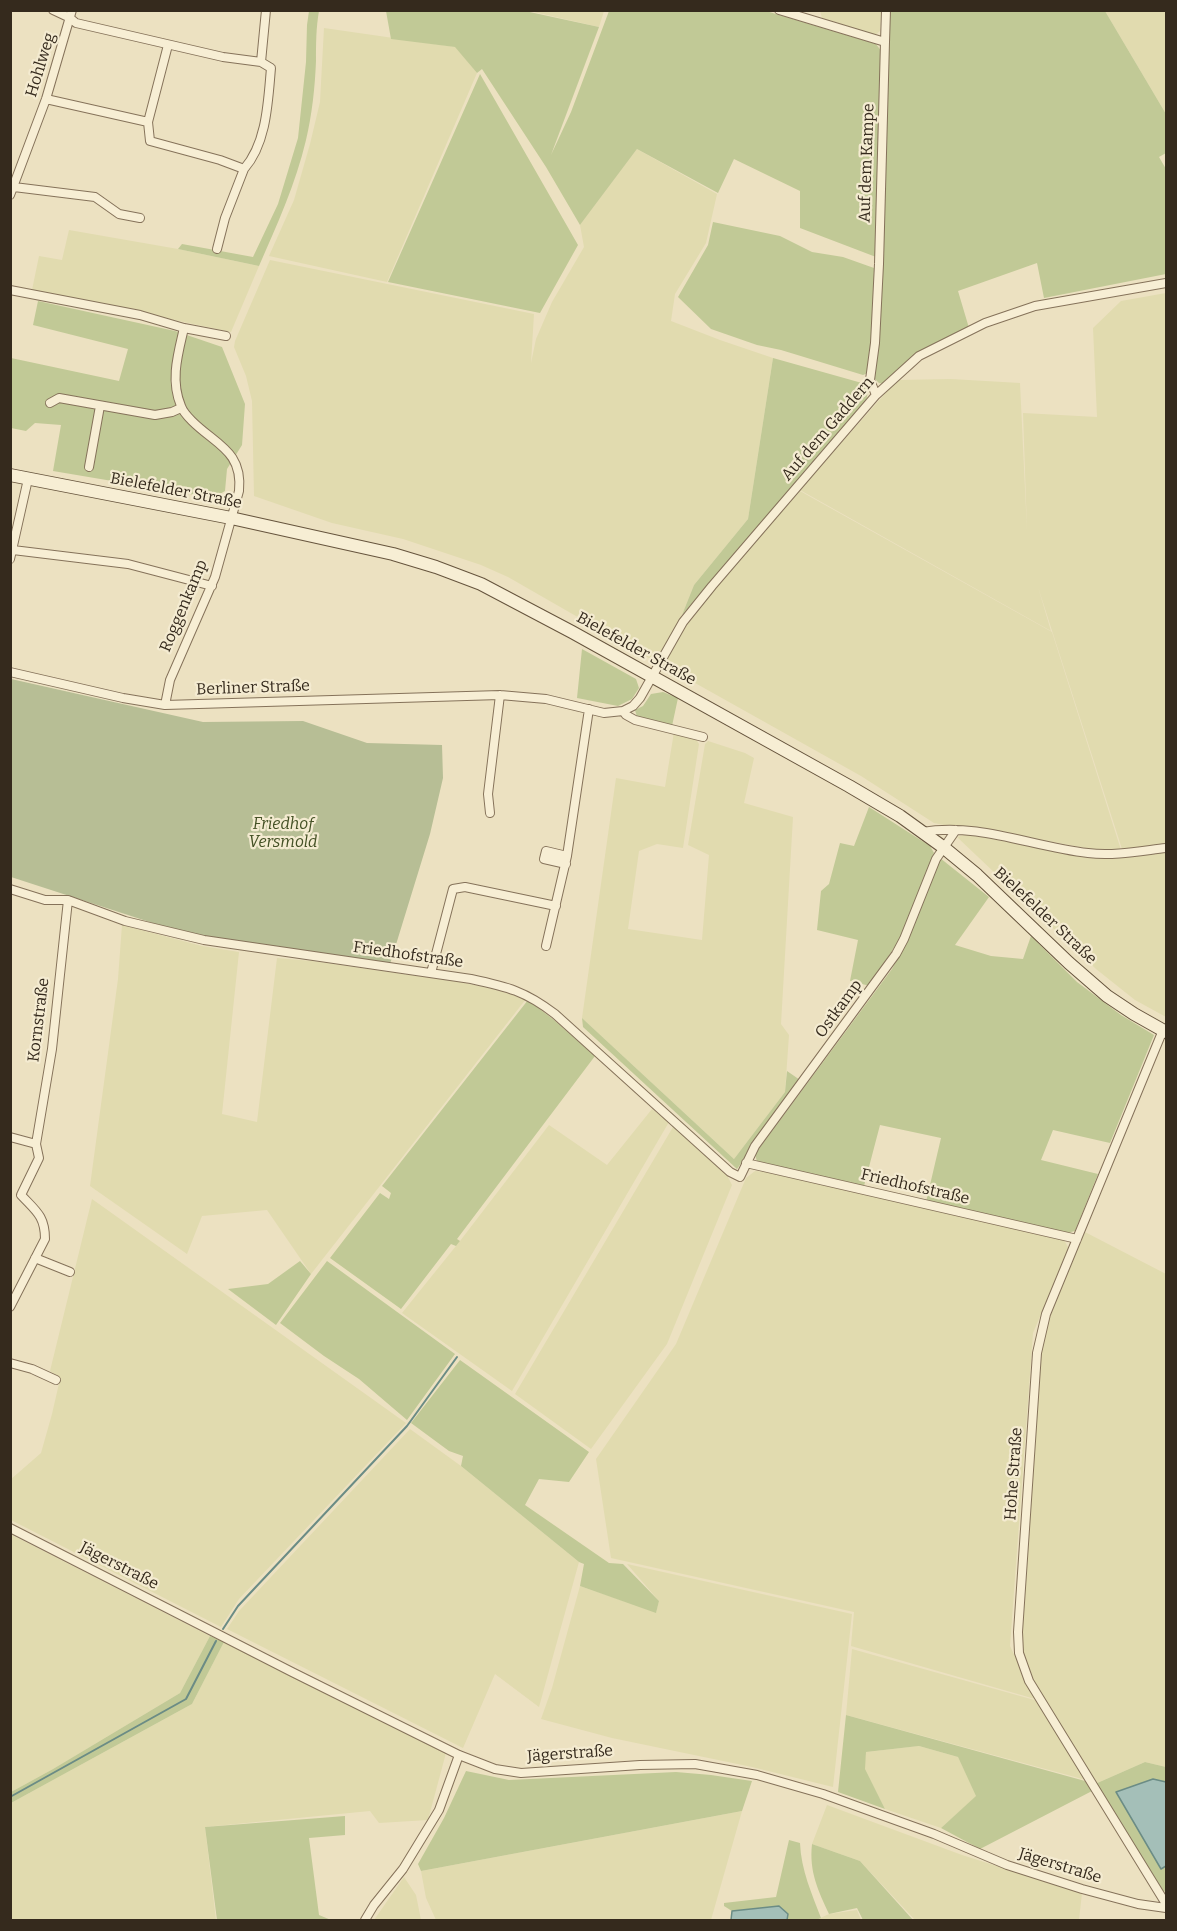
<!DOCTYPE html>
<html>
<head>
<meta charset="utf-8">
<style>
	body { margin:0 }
	#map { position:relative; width:1177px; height:1931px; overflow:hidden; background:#ece1c1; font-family:Bitter,serif }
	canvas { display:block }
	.frame { position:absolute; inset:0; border:12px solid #352a1d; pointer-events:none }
</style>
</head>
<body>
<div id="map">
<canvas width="1177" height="1931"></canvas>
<div class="frame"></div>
</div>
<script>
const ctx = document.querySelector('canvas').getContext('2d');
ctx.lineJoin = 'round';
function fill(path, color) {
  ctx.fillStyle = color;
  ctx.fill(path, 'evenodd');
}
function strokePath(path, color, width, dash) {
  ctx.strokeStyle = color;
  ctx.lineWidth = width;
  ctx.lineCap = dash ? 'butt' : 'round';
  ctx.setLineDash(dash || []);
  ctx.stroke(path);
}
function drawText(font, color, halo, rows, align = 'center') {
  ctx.font = font + ' Bitter,serif';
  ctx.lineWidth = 4.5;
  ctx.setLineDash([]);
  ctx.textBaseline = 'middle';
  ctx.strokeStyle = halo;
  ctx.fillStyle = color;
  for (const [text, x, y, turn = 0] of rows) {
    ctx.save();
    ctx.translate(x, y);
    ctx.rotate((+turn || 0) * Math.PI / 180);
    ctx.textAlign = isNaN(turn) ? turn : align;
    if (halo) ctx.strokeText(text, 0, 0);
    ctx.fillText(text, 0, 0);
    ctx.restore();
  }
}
fill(new Path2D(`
	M525,10L604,11L599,27Z
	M820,11H881L880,31L875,35L822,18Z
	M1105,11H1166V114Z
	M324,28L456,47L477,73L387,282L269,256L294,200L310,144L320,102Z
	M637,149L717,194L706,243L675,294L671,321L720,340L773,358L748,519L694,585L678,625L656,662L508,577L481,565L403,539L332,523L254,496L252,401L246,376L234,347L235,341L270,260L534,314L531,363L536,339L552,302L584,247L580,225Z
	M69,230L178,249L259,266L231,332L32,290L39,256L62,260Z
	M1166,293V844L1122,849L1038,587L1051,631L800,490L897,380L951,379L1020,383L1027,531L1023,413L1097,417L1093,328L1121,301Z
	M800,491L1052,632L1121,850H1096L984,829L954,827L934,823L861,776L663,665L685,627L716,587Z
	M674,732L695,738L699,744L683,848L657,844L639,851L628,929L702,940L709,855L688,845L705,744L708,741L745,753L754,758L744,803L793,817L781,1024L789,1035L785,1092L734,1159L582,1018L616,778L665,787Z
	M967,834L1085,857H1130L1166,852V1017L1135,1000L1096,969L957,837Z
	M122,925L202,946L239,952L222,1114L257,1122L277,958L312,961L460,982L493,989L526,999L311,1274L267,1210L202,1216L187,1254L90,1186L118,979Z
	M652,1109L669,1122L512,1391L402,1313L460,1241L549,1125L607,1165Z
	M673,1127L727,1175L732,1185L667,1344L591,1449L515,1394Z
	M755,1171L767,1172L1064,1240L1069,1249L1033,1333L1010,1646L1035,1699L851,1646L854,1612L611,1558L596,1459L676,1344L746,1178Z
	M92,1199L406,1423L239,1599L221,1627L11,1520L10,1480L41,1453L52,1414L60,1379L50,1371Z
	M1083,1231L1166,1274V1767L1145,1762L1095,1784L1029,1673L1020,1651L1040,1336Z
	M410,1429L461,1466L579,1562L539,1707L495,1674L463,1748L227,1629L239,1611Z
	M10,1534L210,1636L180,1693L53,1769L11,1792Z
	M627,1564L852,1614L833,1787L752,1767L612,1738L541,1719L552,1688L580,1586L656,1612L659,1601Z
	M224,1642L446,1753L428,1820L379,1823L370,1811L205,1827L216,1920H11V1803L192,1704Z
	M852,1649L1038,1701L1086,1780L846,1715Z
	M919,1746L958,1757L977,1796L941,1828L885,1809L864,1769L866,1752Z
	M827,1805L962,1855L1082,1893L1079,1920H915L860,1861L812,1844Z
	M742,1811L711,1920H436L426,1898L421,1871Z
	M404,1877L416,1895L421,1920H374Z
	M857,1910L861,1920H816L829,1914Z`), '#e1dbaf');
fill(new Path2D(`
	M309,11H319C316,28 316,44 316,61C315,87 312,115 306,140C296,183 277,225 259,266L178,249L182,244L253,257L278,204L298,138L306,62L307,25Z
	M386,11H525L599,27L551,155L571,112L609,11H766L876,44L882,52L876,257L800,228V191L734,159L718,193L637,149L580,225L546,167L482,69L477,73L455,47L391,39Z
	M890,11H1105L1166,114V153L1159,157L1166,169V274L1044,298L1037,263L958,291L969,328L884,384L879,383L874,378L880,329Z
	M480,74L578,245L540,313L388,282Z
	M713,222L780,236L812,252L843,257L874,268L873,332L868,373L863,375L781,350L757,345L711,329L678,297L708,245Z
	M38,301L175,331L222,347L245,404L242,445L227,469L225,491L213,498L53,471L61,425L35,423L26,431L11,428V358L119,381L128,349L33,325Z
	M773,358L869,385L866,402L682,615L694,585L748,519Z
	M582,649L636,679L639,688L632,699L618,706L577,698Z
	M663,692L678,698L672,726L637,717L635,710L643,706L651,694Z
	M869,807L930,846L934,853L902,935L870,986L850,981L858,940L817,930L821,891L829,884L840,843L854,846Z
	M940,858L989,897L955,945L991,956L1023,959L1031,936L1077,982L1121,1015L1154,1035L1110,1143L1053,1130L1041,1160L1098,1174L1075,1231L1067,1233L926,1202L941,1138L880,1125L864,1186L757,1162L755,1154L892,969L909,937Z
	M528,1000L554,1020L595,1056L457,1239L460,1241L456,1246L451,1244L401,1309L330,1258L380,1193L389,1199L391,1193L382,1186Z
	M582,1018L734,1159L785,1092L787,1071L800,1080L737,1169L583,1027Z
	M300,1261L311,1274L276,1325L228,1289L268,1284Z
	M327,1261L455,1354L407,1420L359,1379L324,1356L280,1323Z
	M460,1360L589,1452L569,1482L539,1479L525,1505L609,1563L623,1564L659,1601L656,1613L580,1586L584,1564L579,1562L461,1466L463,1456L449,1451L411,1423Z
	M210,1636L224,1642L192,1704L11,1803V1792L53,1769L180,1693Z
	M846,1715L1085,1781L1092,1791L980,1849L941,1828L976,1796L958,1757L919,1746L866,1752L865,1769L885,1809L838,1792Z
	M1145,1762L1166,1767V1782L1153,1779L1116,1792L1162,1869L1166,1866V1892L1163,1891L1095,1784Z
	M466,1771L509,1780L676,1772L711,1775L752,1781L742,1811L421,1871L418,1864L444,1818Z
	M345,1816V1835L309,1838L319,1915L331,1920H217L205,1827Z
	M789,1840L800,1843C801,1870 812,1894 821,1918L816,1920H787L788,1914L779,1906L732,1911L724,1906V1903L776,1897Z
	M812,1844L860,1861L913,1920H863L857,1908L829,1914C818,1890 809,1872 812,1844Z`), '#c1c996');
fill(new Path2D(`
	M11,679L203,722L303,721L367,743L442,745L443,778L430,834L390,964L203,937L168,928L11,877Z`), '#b7be95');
const water = new Path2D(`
	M1153,1779L1166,1782V1866L1161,1869L1116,1792Z
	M779,1906L788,1914L787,1920H731L732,1911Z`);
fill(water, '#a4bfb8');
strokePath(water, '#6b8c85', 1.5);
strokePath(new Path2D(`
	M223,1629L238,1606L407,1426L457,1357
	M10,1797L186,1699L216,1641`), '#6b8c85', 2);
const minor = new Path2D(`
	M53,10L70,18L76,23L223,57L261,62L271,68C268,101 267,143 244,169L220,160L150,141L148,122L168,45
	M779,10L885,42L879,264L875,343L870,380L876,395
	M885,42L886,10
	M261,62L266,10
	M46,99L148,122
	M14,187L95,197L119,214L140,218
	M10,195L46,99L72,10
	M217,249L225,218L244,169
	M10,290L140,315L184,328L226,336
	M50,403L59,398L155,415L172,412L181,408
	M89,467L100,406
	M13,550L128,564L212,586
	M10,559L28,479
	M10,672L123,698L165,705L500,695L546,699L604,713L623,711L633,706L640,698L683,622L712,586L876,395L919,356L985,323L1035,306L1166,283
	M165,705L170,680L215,577L239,491C243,451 216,445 192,421C188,417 183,412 181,406C170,380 178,354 184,328
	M623,711L626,715L635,720L703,737
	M490,813L488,794L500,695
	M922,832C979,822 1032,847 1088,853C1114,856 1140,851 1166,848
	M566,864L544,859L546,851L567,856
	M10,889L45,900H68L125,921L204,940L471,979C508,987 525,991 555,1014L730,1172L740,1177L755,1146L896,954L904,939L936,859L956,830
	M546,946L567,856L589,709
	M431,973L453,889L465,887L556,906
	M1163,1030L1046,1314L1037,1353L1018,1632L1019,1653L1029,1681L1166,1904
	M10,1137L36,1144L39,1158L21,1195C36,1211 45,1216 45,1239L10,1307
	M36,1144L52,1049L68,900
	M746,1163L1077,1239
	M35,1258L70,1272
	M10,1363L32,1369L56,1380
	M10,1528L292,1672L459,1755L495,1769L521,1773L640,1765L695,1764L757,1775L823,1794L934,1834L1007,1865L1082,1889L1138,1904L1166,1908
	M365,1920L374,1905L403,1869L439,1810L459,1755`);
const secondary = new Path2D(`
	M10,475L231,518L393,554L436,567L481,584L572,632L849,786L900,816L943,847L977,875L1069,963L1107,996L1134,1014L1166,1032`);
strokePath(minor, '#85725a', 10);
strokePath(secondary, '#66543d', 14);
strokePath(minor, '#f7eed4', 8);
strokePath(secondary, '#f7eed4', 12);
drawText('16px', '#352a1d', '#f4ebd1', [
	["Hohlweg",41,65,-73],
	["Auf dem Kampe",867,163,-88],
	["Auf dem Gaddern",828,429,-49],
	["Bielefelder Straße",176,491,11],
	["Roggenkamp",184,606,-67],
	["Bielefelder Straße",636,649,29],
	["Berliner Straße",253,688,-2],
	["Bielefelder Straße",1045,916,43],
	["Friedhofstraße",408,955,8],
	["Ostkamp",839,1009,-54],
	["Kornstraße",39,1020,-83],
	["Friedhofstraße",915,1187,13],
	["Hohe Straße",1014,1474,-86],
	["Jägerstraße",119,1566,27],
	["Jägerstraße",570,1754,-4],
	["Jägerstraße",1060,1866,17]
]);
drawText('italic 16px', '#445125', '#f4ebd1', [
	["Friedhof",283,825],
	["Versmold",283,843]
]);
</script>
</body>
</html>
